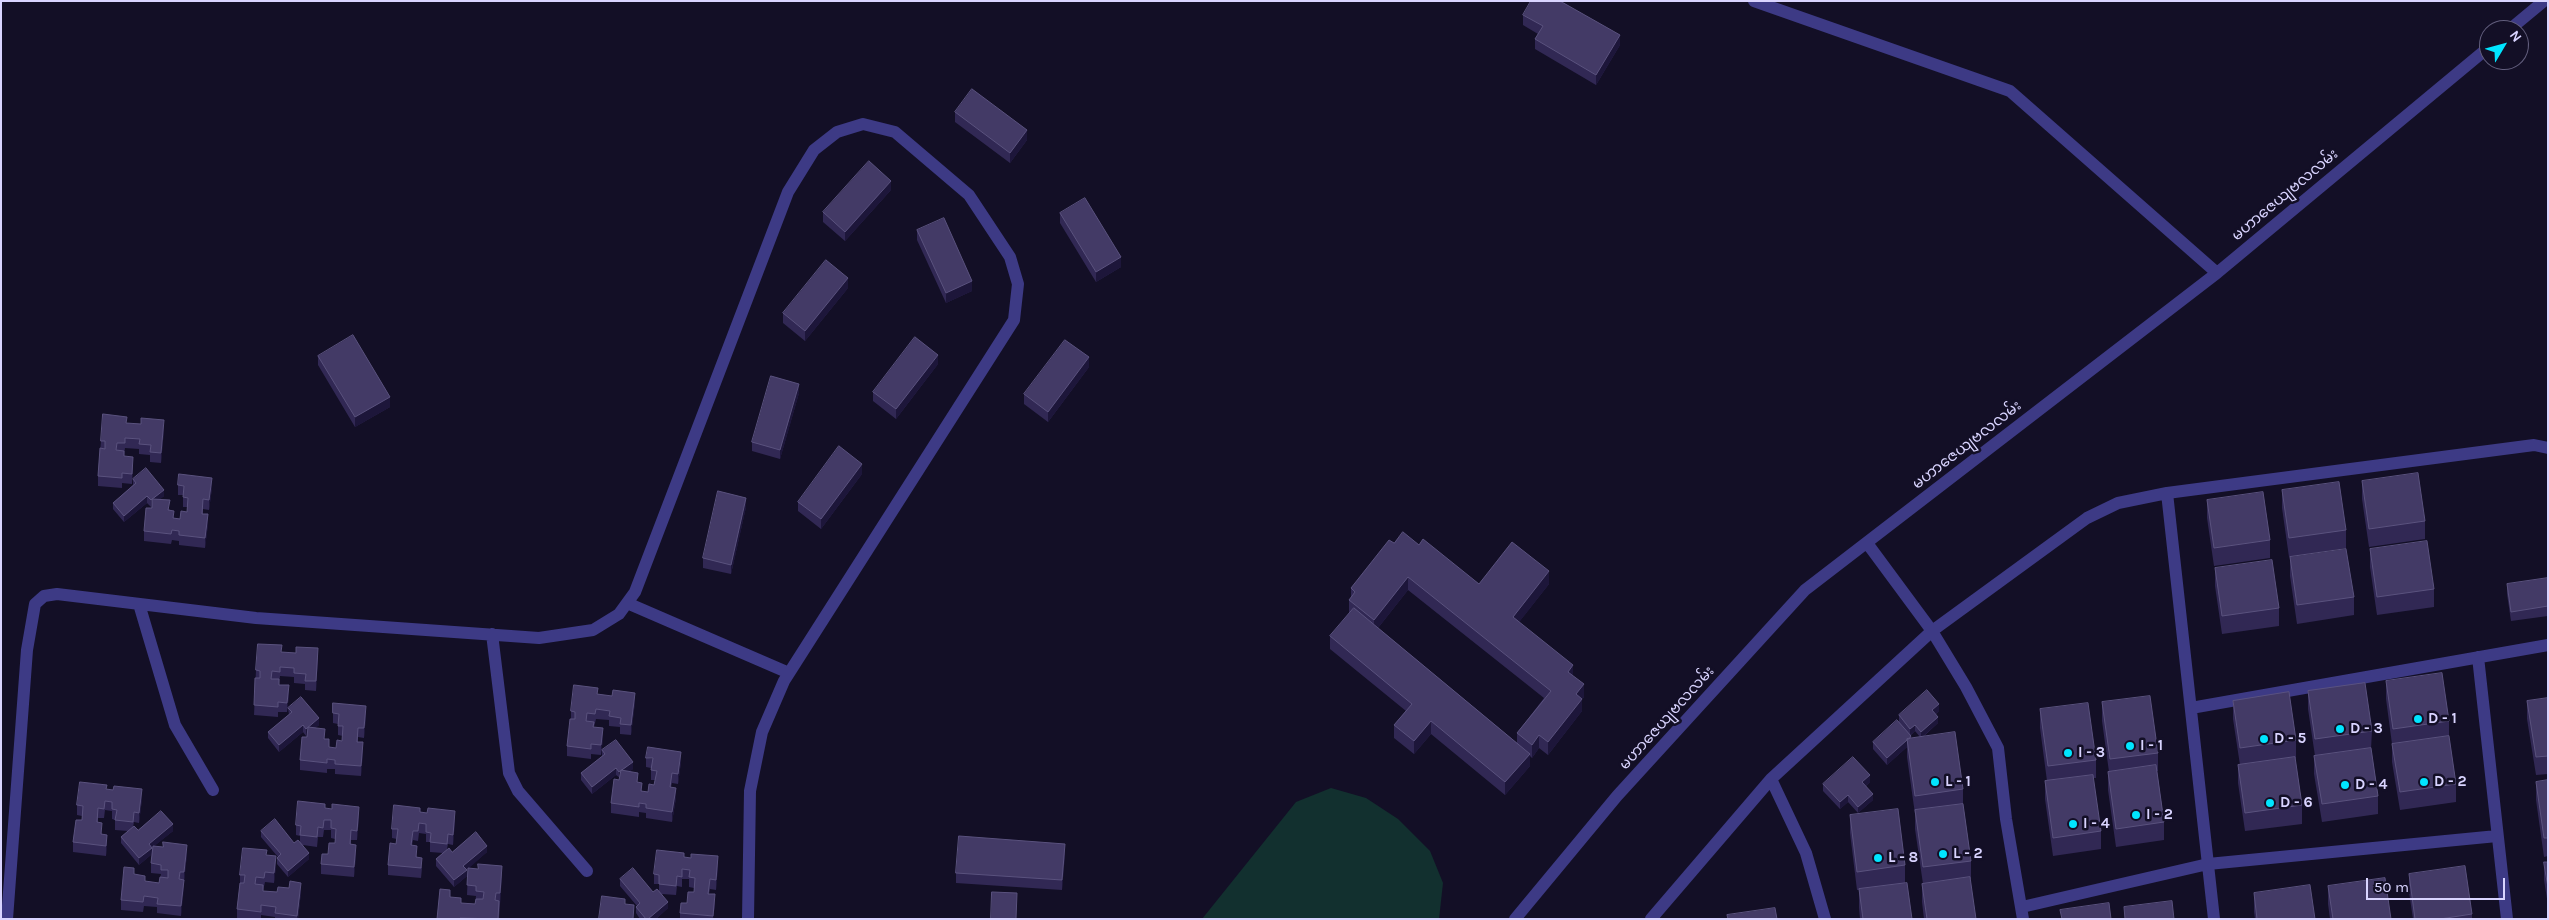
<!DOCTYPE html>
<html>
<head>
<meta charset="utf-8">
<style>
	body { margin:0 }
	#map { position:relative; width:2549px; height:920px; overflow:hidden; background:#130f26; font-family:Karla,sans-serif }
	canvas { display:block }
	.frame { position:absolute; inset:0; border:2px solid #d9d4ff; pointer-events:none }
	.north { position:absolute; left:2479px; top:20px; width:50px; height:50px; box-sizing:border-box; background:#130f26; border:1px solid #625e7d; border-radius:50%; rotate:53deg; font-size:14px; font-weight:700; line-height:20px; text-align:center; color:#d9d4ff }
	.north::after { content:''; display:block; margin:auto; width:18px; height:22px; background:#00e5ff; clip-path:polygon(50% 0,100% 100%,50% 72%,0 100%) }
	.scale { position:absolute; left:2366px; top:878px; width:139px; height:22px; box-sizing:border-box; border:2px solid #d9d4ff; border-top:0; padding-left:6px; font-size:15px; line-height:18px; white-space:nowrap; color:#d9d4ff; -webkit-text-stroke:4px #130f26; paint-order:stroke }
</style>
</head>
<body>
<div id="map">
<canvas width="2549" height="920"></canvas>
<div class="frame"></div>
<div class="north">N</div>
<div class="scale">50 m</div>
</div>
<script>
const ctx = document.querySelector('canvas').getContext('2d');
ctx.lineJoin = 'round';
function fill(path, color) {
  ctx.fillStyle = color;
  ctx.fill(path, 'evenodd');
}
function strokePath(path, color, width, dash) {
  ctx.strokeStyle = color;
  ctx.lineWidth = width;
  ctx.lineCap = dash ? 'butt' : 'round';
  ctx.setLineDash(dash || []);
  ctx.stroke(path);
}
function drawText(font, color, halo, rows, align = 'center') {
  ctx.font = font + ' Karla,"Noto Sans Myanmar",sans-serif';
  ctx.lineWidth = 5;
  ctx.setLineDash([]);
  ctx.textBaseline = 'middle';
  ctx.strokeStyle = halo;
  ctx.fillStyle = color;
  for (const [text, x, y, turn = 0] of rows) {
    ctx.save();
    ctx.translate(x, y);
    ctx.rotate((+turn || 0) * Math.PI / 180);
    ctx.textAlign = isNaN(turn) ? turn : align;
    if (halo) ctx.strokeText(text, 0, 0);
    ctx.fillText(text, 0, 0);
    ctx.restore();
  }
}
fill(new Path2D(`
	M1331,788L1366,798L1398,819L1430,851L1443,883L1439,919H1202L1296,802Z`), '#12302f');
strokePath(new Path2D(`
	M1754,1L2010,91L2217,273
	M2509,30L2544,1
	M2167,493L2214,919
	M1867,543L1932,631L1966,687L1998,748L2006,819L2023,919
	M627,603L789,673
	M139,604L175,725L213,790
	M492,634L509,773L518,791L587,871
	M2478,657L2507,919
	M2191,708L2548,645
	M1771,779L1806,853L1825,919
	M2022,907L2208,864L2497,836
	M7,919L27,650L35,604L44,596L57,594L256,618L539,638L593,630L619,614L635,592L788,192L814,150L837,132L863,124L895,132L969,195L1010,257L1018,284L1014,320L784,681L762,732L750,791L748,919
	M1515,919L1617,796L1805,590L2217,273L2489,47
	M1651,919L1771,779L1932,631L2087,518L2118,503L2167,493L2534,445L2548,448`), '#3d3a85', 12);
fill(new Path2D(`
	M1523,15L1620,45L1596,85L1535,49V39L1538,34L1523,25Z
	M955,112L1027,140L1010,163L955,122Z
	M891,190L845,241L823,222V212Z
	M1060,213L1121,267L1096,282L1060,223Z
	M917,230L972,291L946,303L917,240Z
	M848,288L805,341L783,323V313Z
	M318,356L390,407L355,427L318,365Z
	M938,364L896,419L873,401V392Z
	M1089,367L1048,422L1024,404V394Z
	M799,393L780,459L752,451V442Z
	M127,423L164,430L161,463L150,462V455L139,454V449L125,448L124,456L133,467L132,484L122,483V488L98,486V476L101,441Z
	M862,474L821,529L798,511V502Z
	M133,479L164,496L160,499L170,510L174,518L180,519L187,512V507H183V495H178V485L212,488L209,510L203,509V514L208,524L205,548L179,545V541L172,540L171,544L144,541V531L152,506L151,507L147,503L124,522L113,509V503L133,485Z
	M2362,481L2425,521V539L2369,547L2362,499Z
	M2282,490L2346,530V548L2289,557L2282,508Z
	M2207,500L2270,540V558L2214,566L2207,518Z
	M746,507L731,574L703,568V558Z
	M1394,543L1419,545L1479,584H1549L1519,622L1573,676L1584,697L1582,699V711L1548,755L1539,748L1532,758L1530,756V766L1505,795L1431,734L1414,754L1394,738V725L1406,711L1330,649V636L1349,613V600L1351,598V588ZM1408,590L1544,698L1517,733V743L1378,628Z
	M2370,549L2434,589V607L2377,615L2370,567Z
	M2290,557L2354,597V615L2297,624L2290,576Z
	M2215,568L2279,608V626L2222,634L2215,586Z
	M2548,578V616L2511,621L2507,594V584Z
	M282,652L318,658L316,691L305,690V684L294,683V677L280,676L279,685L289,695L287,712H278V717L254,715L256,670Z
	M2386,681L2449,721V738L2456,784V802L2400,810L2392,762V744L2386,699Z
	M2308,691L2372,731L2371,749L2378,796V814L2322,822L2314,774V756H2315L2308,709Z
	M598,694L635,702L631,735L620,734V727L609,726V720L596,719L594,727L603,738L601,755L591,754V759L567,756V746L571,719V711Z
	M2548,698V774L2536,775L2527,719V701Z
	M2233,701L2296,740V758L2295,759L2302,805V824L2245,831L2238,783V765H2240L2233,719Z
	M2102,702L2158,753V771H2157L2164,822V840L2116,847L2108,790V772H2109L2102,721Z
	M288,708L319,725L315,728L325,739L329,747L336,748L342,741L343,736L338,735V724L333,723V713L366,716L364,738L358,737V742L363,752L361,776L335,774V769H327V773L300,770V760L307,735L306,736L303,732L279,752L268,738V732L289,715Z
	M2040,709L2096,760V778H2093L2101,831V849L2053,856L2045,799V781H2047L2040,728Z
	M1939,711L1936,714L1938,723L1923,737L1963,789V804L1971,861V879H1970L1976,919H1924L1922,902V884H1923L1915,829V814L1907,757V747L1887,765L1873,749V742L1899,721V715ZM1915,731L1920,737L1911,738V735Z
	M602,750L633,769L629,771L638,783L642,791L648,792L654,785L655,780H651V768L646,767V758L681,762L678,784L672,783L671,787L676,798L672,822L646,818V813L639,812V817L611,813V803L620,778L616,775L592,794L581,780V773L602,757Z
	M2548,780V856L2544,857L2536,800V782Z
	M1870,782L1866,786L1873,800L1858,813L1848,802L1840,809L1823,791V784Z
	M107,789L142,799L139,823L134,822L133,827L138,830L173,831L154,846L187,854L184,882L181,916L157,913V907L144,906L143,912L121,910V900L134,875L145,881L159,883L161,874L151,873V863L153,847L152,848V854L139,865L121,843V837L128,831L115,830V820L112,819V811L105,810L104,818H98V822L102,835L107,845L106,856L73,852V842L82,820V816L77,815V805Z
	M325,808L359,817L357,840H351V845L356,855L354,877L321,874V864L335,843V839L331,838V830H324L323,837H318L317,847L303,845L309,859L288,877L277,864V858L278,857L261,837V831L294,843L300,842V836L296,835V825Z
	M420,812L455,821L453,845L448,844L447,849L452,852H487L468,868L502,875L499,919H437L450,897L461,903L475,904L476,896L467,895L468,868L467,870V876L454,887L436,866V859L443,853L430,852V842H426V834L419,833L418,841L413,840L412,845L417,857L422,868L421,878L388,875V865L396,844L397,839L392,838V829Z
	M1850,815L1905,865V883L1912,919H1860L1859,908V890H1857L1850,833Z
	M1065,854L1062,890L956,883V873Z
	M267,855L276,866L274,883L265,882L263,891L277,892H301L298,919H275V917L261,915V919H237V909L240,883V875Z
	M684,857L718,866L716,890L710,889L709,894L715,904L713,919H680V913L687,903L694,892V888L689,887V879H682V887L677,886L676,895L662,894L668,908L656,919H640L636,913V907L637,906L620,886V879L653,892L659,891V884H654V874Z
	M2544,862H2548V905L2544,880Z
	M2409,874L2472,914V919H2413L2409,892Z
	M2328,886L2391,919H2330L2328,904Z
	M2254,893L2315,919H2255L2254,912Z`), '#312854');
fill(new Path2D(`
	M1620,35V45L1596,85V75Z
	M1027,130V140L1010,163V153Z
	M891,181V190L845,241V232Z
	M1121,257V267L1096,282V272Z
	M848,278V288L805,341V331Z
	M972,281V291L946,303V293Z
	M938,355V364L896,419V409Z
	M1089,357V367L1048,422V412Z
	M799,384V393L780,459V450Z
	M390,397V407L355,427V417Z
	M164,420V430L161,463V453Z
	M133,457V467L132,484V474Z
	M862,464V474L821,529V519Z
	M212,478V488L209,510V500Z
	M164,490V496L151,507V500Z
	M147,496V503L124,522V516Z
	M746,498V507L731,574V565Z
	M208,514V524L205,548V538Z
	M1549,571V584L1513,630V617Z
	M1408,577V590L1374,633V620Z
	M318,648V658L316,691V681Z
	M1573,665V678L1568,672Z
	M1584,684V697L1582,699V711L1548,755V742L1576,694Z
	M289,685V695L287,712V703Z
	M635,693V702L631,735V725Z
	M1939,704V711L1932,717V710Z
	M366,706V716L364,738V728Z
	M1938,717V723L1921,738V732Z
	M319,718V725L306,736V729Z
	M1431,721V734L1414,754V741Z
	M303,725V732L279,752V745Z
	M1915,725V731L1910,735V729Z
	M603,728V738L601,755V745Z
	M1539,735V748L1532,758V745Z
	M1907,740V747L1887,765V758Z
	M363,742V752L361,776V766Z
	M681,752V762L678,784V774Z
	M1530,754V766L1505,795V782Z
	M633,762V769L619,779V772Z
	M616,768V775L592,794V787Z
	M1870,775V782L1862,789V782Z
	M676,788V798L672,822V812Z
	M142,789V799L139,823V813Z
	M1873,794V800L1858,813V807Z
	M1848,795V802L1840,809V802Z
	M359,807V817L357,840V831Z
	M455,811V821L453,845V835Z
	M173,824V831L152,848V854L139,865V858L149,844Z
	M107,835V845L106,856V846Z
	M1065,844V854L1062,890V880Z
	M187,845V854L184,882V872Z
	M356,845V855L354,877V867Z
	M487,846V852L467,870V876L454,887V880L463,866Z
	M309,853V859L288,877V871Z
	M276,856V866L274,883V873Z
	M718,856V866L716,890V880Z
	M502,866V875L500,903V893Z
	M184,880V889L181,916V906Z
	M301,883V892L298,919H297Z
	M715,894V904L713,919Z
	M668,902V908L656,919H648Z`), '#1d163a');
const building = new Path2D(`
	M1531,1H1560L1620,35L1596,75L1535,39L1543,26L1523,15Z
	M972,89L1027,130L1010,153L955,112Z
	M869,161L891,181L845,232L823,212Z
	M1085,198L1121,257L1096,272L1060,213Z
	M944,218L972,281L946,293L917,230Z
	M826,260L848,278L805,331L783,313Z
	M353,335L390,397L355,417L318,356Z
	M915,337L938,355L896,409L873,392Z
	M1065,340L1089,357L1048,412L1024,394Z
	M771,376L799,384L780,450L752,442Z
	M103,414L127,417L126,423L141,424V418L164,420L161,453L150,452L151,445L139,444L140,439L125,438V443H117L116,450L124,451V456L133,457L132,474L122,473V478L98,476L100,448L105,449V441H101Z
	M839,446L862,464L821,519L798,502Z
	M146,468L164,490L151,500L147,496L124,516L113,503L136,483L133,479Z
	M2418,473L2425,521L2369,529L2362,481Z
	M179,474L212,478L209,500L203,499L202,514H208L205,538L179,535V531L172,530L171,534L144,531L146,508H152V499L170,500L168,510L174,511L173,518L180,519L181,511L187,512L188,498L183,497L184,486L178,485Z
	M2339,482L2346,530L2289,538L2282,490Z
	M718,491L746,498L731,565L703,558Z
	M2263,492L2270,540L2214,548L2207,500Z
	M1403,532L1419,545L1423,539L1479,584L1512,542L1549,571L1513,617L1573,665L1568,672L1584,684L1576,694L1582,699L1548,742L1539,735L1532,745L1517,733L1551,691L1408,577L1374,620L1349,600L1355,592L1351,588L1389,540L1394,543Z
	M2427,541L2434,589L2377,597L2370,549Z
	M2346,549L2354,597L2297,605L2290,557Z
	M2272,560L2279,608L2222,616L2215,568Z
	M2548,578V606L2511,612L2507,584Z
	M1354,608L1530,754L1505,782L1431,721L1414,741L1394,725L1412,704L1330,636Z
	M258,644L282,645L281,652L296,653V647L318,648L316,681H305L306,674L294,673V668L280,667V672L272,671L271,679H279V685H289L287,703L278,702V707L254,705L255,678H260V671L256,670Z
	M2442,673L2449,721L2393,729L2386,681Z
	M2365,683L2372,731L2315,739L2308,691Z
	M574,685L598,688L597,694L612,696L613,690L635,693L631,725L620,724L621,718L609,716L610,711L596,709L595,714L587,713L586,721L594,722L593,727L603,728L601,745L591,744V749L567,746L570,719H575V712L571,711Z
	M1927,690L1939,704L1932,710L1938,717L1921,732L1915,725L1910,729L1899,715Z
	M2289,692L2296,740L2240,748L2233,701Z
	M2150,696L2158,753L2110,759L2102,702Z
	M301,697L319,718L306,729L303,725L279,745L268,732L292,712L288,708Z
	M2548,698V756L2536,757L2527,701Z
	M333,703L366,706L364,728H358L357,742H363L361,766L335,764V760L327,759V763L300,760L302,737H307L308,727L325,729L324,739H329V747L336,748L337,740L342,741L343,726H338L339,714L333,713Z
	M2088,703L2096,760L2048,766L2040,709Z
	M1897,720L1911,736L1909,739H1907V740L1887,758L1873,742Z
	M1955,732L1963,789L1915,796L1907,739Z
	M2449,736L2456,784L2400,792L2392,744Z
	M616,740L633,762L619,772L616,768L592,787L581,773L605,754L602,750Z
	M648,747L681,752L678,774L672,773L670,787L676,788L672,812L646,808V804L639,803V807L611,803L614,779L619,780L621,770L638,773L637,782L642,783L641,791L648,792L649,784L654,785L657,771L651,770L653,758H646Z
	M2371,748L2378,796L2322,804L2314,756Z
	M1853,757L1870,775L1862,782L1873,794L1858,807L1848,795L1840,802L1823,784Z
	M2295,757L2302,805L2245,813L2238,765Z
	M2156,765L2164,822L2116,829L2108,772Z
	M2093,775L2101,831L2053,838L2045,781Z
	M2548,780V838H2544L2536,782Z
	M80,782L107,785L106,789L113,790L114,786L142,789L139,813L134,812L133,822L115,820L117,810L112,809V802L105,801L104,809L98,808L97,822L102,823L101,834L107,835L106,846L73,842L76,820H82L83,806L77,805Z
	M298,801L325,804V808L332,809V804L359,807L357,831L351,830L350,844L356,845L354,867L321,864L322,854H328L329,843H335L336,829L331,828V820H324L323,828L318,827L317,837L300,835L301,826L296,825Z
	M1963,804L1971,861L1923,867L1915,810Z
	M394,805L420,808V812L427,813L428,808L455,811L453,835L448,834L447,844L430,842L431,833L426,832V824L419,823L418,831H413L411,845L417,846L416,857L422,858L421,868L388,865L390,843L396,844L398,829H392Z
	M1898,809L1905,865L1857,872L1850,815Z
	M161,811L173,824L149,844L152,848L139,858L121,837L134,826L138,830Z
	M275,819L294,843L298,840L309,853L288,871L277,858L281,854L261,831Z
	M476,832L487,846L463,866L467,870L454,880L436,859L449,848L452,852Z
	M959,836L1065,844L1062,880L956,873Z
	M163,842L187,845L184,872H180L179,879L184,880L181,906L157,904L158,898L144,896L143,902L121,900L124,867L134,868V874L145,876V881L159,883L160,877L168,878V870H161V865L151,863L153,846L163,847Z
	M243,848L267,850L266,855L276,856L274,873L265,872L264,878L256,877L255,884L263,885V891L277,892L278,887L289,888L290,881L301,883L297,916L275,913L276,907L261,905V912L237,909L240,883H244L245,875H240Z
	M657,850L684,853V857L691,858V854L718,856L716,880L710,879L708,894H715L713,916L680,913L681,903H687L688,892H694L695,878L689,877L690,870L682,869V877L677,876L676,886L659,884V875L654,874Z
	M2544,862H2548V887Z
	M478,864L502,866L500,893H496L495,900L499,901L498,919L460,918V919H437L440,889L450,890V897L461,898V903L475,904L476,899H483L484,892L476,891V886L467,885L468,868L478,869Z
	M2465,866L2472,914L2440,919H2415L2409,874Z
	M633,868L653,892L657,889L668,902L648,919H646L636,907L640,903L620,879Z
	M1970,877L1976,919H1927L1922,884Z
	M2385,878L2391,919H2333L2328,886Z
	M1907,883L1912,919H1863L1859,889Z
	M2310,885L2315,919H2257L2254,893Z
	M992,892L1017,893L1016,919H991Z
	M602,896L625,899V904L634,905L633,919H599Z
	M2172,901L2174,919H2125L2124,907Z
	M2109,903L2111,919H2062L2060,910Z
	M1775,908L1777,919H1728L1727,915Z`);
fill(building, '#433a66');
strokePath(building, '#5a527e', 1);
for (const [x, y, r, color] of [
	[2418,719,5,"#00e5ff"],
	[2340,729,5,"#00e5ff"],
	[2264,739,5,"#00e5ff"],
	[2130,746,5,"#00e5ff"],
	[2068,753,5,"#00e5ff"],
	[1935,782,5,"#00e5ff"],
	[2424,782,5,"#00e5ff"],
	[2345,785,5,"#00e5ff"],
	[2270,803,5,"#00e5ff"],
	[2136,815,5,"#00e5ff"],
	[2073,824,5,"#00e5ff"],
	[1943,854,5,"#00e5ff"],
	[1878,858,5,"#00e5ff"]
]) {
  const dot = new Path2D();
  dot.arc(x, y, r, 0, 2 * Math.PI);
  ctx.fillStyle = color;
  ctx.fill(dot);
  strokePath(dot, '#130f26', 2);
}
drawText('15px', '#d9d4ff', '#130f26', [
	["မဟာဇေယျဗလလမ်း",2285,195,-40],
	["မဟာဇေယျဗလလမ်း",1967,445,-38],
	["မဟာဇေယျဗလလမ်း",1667,718,-48]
]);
drawText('bold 15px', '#d9d4ff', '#130f26', [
	["D - 1",2428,719],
	["D - 3",2350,729],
	["D - 5",2274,739],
	["I - 1",2140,746],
	["I - 3",2078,753],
	["L - 1",1945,782],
	["D - 2",2434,782],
	["D - 4",2355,785],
	["D - 6",2280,803],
	["I - 2",2146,815],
	["I - 4",2083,824],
	["L - 2",1953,854],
	["L - 8",1888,858]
], 'left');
</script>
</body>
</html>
